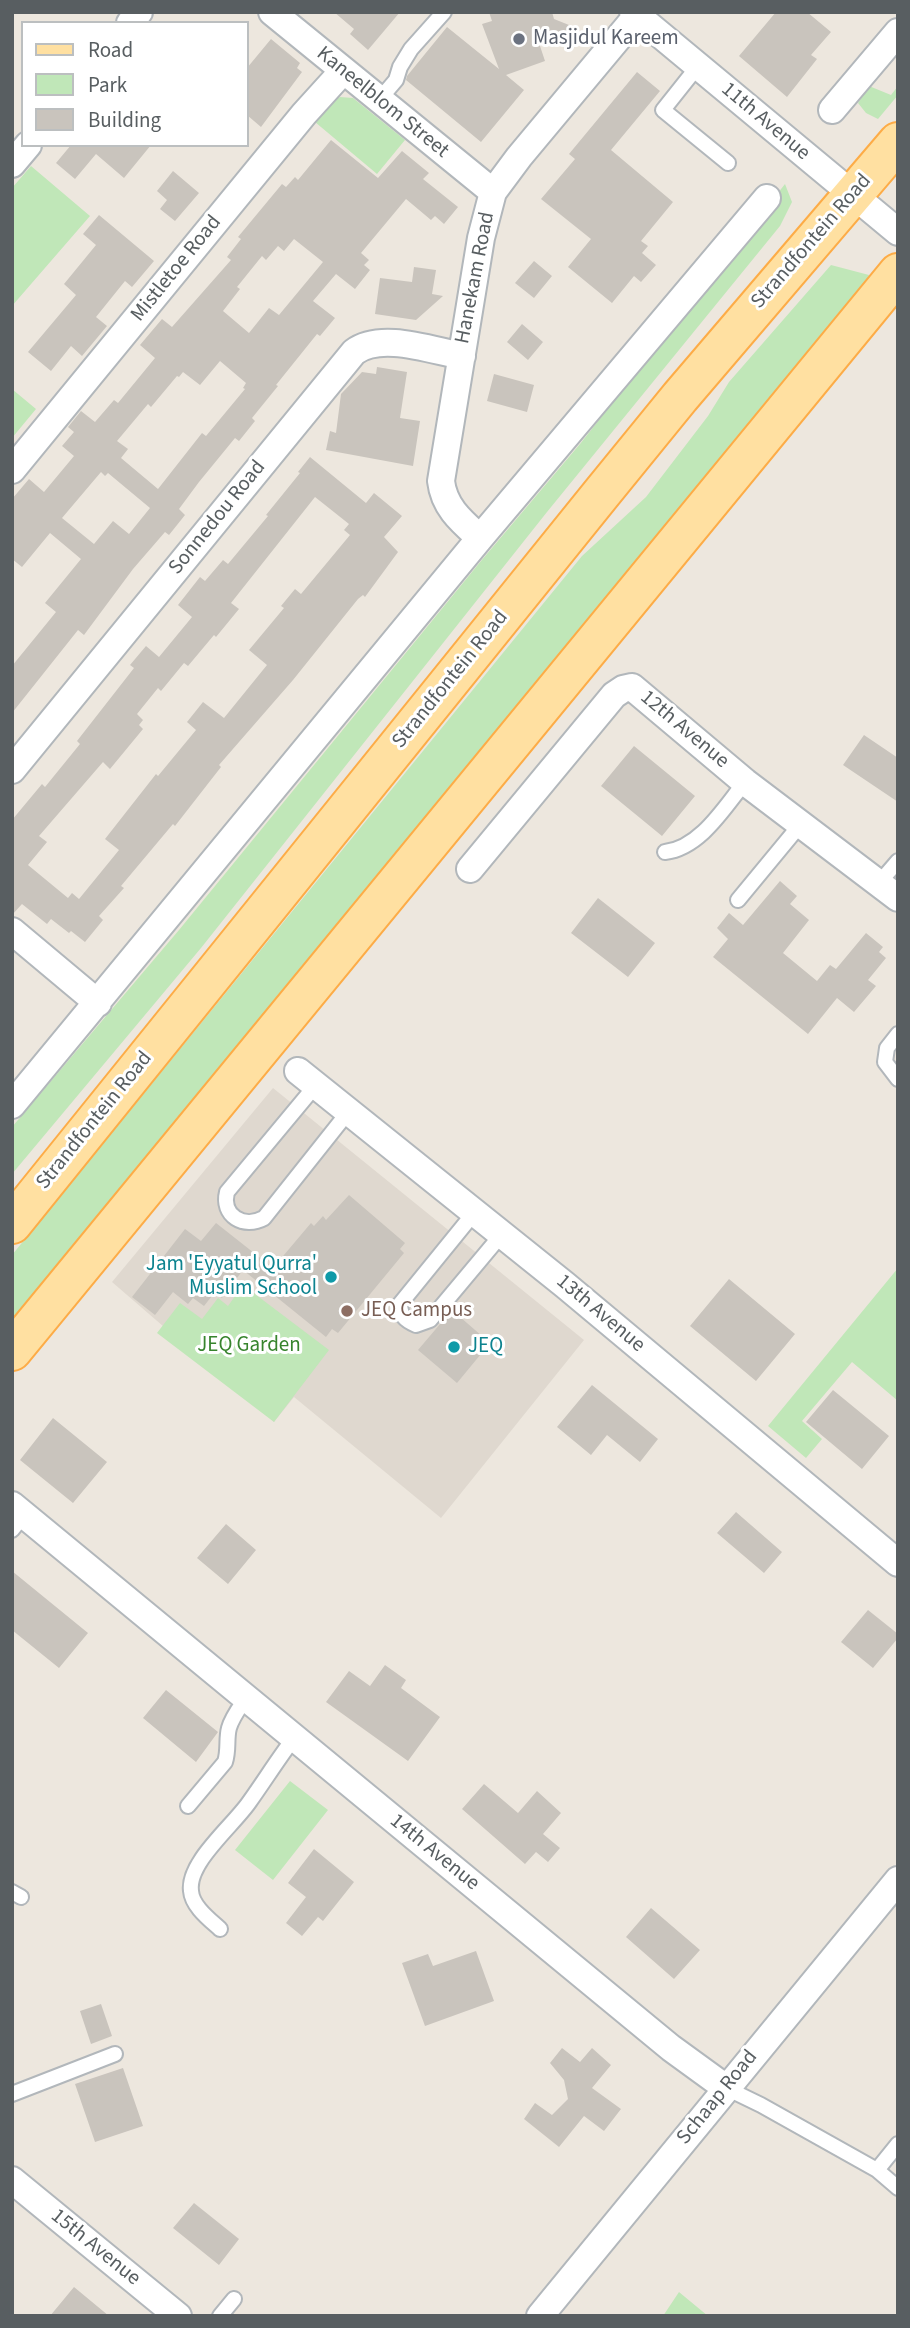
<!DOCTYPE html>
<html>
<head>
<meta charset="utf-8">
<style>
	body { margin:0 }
	#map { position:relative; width:910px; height:2328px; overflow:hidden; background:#ede7de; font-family:"Source Sans 3",sans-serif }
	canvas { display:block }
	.frame { position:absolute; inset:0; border:14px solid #585e61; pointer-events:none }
	.legend { position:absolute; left:21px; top:21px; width:228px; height:126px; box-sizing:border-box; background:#fff; border:2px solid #bcbfc0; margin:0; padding:9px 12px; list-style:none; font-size:21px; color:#585e61 }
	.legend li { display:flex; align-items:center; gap:14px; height:35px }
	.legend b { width:35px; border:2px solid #bcbfc0 }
</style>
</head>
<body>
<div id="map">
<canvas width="910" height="2328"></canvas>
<div class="frame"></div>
<ul class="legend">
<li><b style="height:9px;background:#ffe0a1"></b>Road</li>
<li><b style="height:19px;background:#c0e7b8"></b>Park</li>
<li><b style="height:19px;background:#c9c4bd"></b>Building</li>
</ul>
</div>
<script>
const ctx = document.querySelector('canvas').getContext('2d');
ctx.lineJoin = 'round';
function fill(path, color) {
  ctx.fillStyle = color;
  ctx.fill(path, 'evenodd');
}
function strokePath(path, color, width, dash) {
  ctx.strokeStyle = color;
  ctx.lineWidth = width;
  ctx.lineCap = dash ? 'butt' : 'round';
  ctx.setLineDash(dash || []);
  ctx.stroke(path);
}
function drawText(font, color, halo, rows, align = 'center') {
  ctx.font = font + ' "Source Sans 3",sans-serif';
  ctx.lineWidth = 6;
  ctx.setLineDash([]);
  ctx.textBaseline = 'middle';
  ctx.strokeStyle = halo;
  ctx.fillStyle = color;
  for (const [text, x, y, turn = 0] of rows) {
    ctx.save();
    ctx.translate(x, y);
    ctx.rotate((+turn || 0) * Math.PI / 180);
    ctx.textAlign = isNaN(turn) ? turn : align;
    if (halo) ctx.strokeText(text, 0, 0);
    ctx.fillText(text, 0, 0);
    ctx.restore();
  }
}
fill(new Path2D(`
	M273,1088L584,1340L441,1518L294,1397L274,1422L112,1282Z`), '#dfd8cf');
fill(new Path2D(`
	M869,86L891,95L898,86V95L878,119L866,113L858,103Z
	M340,97L353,98L405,140L377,174L315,122L331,101Z
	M31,166L90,216L12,306V188Z
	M785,184L792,202L780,226L547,512L201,948L12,1174V1127L179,930L481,561L580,444Z
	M831,265L869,275L865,287L12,1326V1255L582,556L646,497L708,416L729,382Z
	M12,389L36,409L12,438Z
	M898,1268V1401L852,1362L802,1421L822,1439L806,1458L768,1426Z
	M243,1285L329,1350L274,1422L157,1333L180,1303L202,1319L218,1298L228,1306Z
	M290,1781L328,1810L273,1880L235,1850Z
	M679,2292L708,2316H663Z`), '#c0e7b8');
fill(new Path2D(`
	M334,12H400L368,50L350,34L354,29Z
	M489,12H552L554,19L579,29L539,43L545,61L506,75L524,90L481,142L406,80L407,76L447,27L499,69L482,24L492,21Z
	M776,12H807L831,32L811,55L817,59L787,97L739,56Z
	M271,39L300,63L297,68L302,72L261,127L247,115V68Z
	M637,72L660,91L611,150L673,202L641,241L648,246L642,253L656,265L641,282L634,276L612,303L568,267L591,239L541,199L575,159L569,154Z
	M331,140L378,178L402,151L429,173L423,179L458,207L444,224L435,216L431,220L406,199L361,253L369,260L364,265L370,270L355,289L336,274L313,301L335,318L320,336L317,334L276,385L278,386L252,418L255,421L239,441L235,438L199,482L179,509L185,515L169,535L165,532L133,569L84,635L78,630L12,713V666L56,612L45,603L81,559L50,533L22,567L12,559V499L29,479L44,492L74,456L62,446L74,432L68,427L81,411L95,422L114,400L118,403L155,358L140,345L162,319L172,327L231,260L227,257L241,239L238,237L282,184L286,187L295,177L298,180ZM294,239L323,262L279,315L269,308L249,333L223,311L240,289L237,287L262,256L266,260L278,246L284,251ZM220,361L246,383L243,388L245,389L206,436L202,433L158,489L121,458L128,449L117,441L148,404L151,407L177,376L179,377L183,372L200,385ZM101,472L105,476L108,473L150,508L129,534L113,521L94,544L62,518Z
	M71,145H151L124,178L96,154L75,179L56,163Z
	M173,171L199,193L175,221L160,209L167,200L157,191Z
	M99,215L154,261L132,287L125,281L96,317L107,326L82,356L71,346L51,371L28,352L76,295L64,284L96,245L83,234Z
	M534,261L552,276L534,298L515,283Z
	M414,267L436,270L432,294L443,296L416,320L375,314L380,278L412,282Z
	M522,324L543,342L528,360L507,342Z
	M377,367L407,372L400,418L420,421L413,466L326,450L330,431L336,433L341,394L362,372L376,374Z
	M494,374L534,385L527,412L487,401Z
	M310,457L366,503L374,493L402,516L384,537L398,552L365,597L363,595L358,599L293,680L219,765L221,767L175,826L173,824L121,886L124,888L99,916L103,920L85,942L71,931L69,933L51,919L47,924L22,904L12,915V820L42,784L45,787L80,744L77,741L134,668L130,665L146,646L159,657L192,617L178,605L200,577L205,581L223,560L228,564L268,516L266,515L300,473L298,472ZM315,497L349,524L344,530L350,535L301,594L295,589L281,606L284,608L249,650L267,665L224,718L203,702L187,722L196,730L158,776L156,774L105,839L119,850L79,899L72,893L68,898L28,865L47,842L39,836L103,762L110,769L143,729L139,725L143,720L137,714L158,688L161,691L184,663L188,666L214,635L216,637L239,609L231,603Z
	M864,735L898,758V802L843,765Z
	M634,746L695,796L662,836L601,786Z
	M780,881L797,896L790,904L809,920L783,953L817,981L830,965L836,969L866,933L883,947L879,952L886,958L868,980L876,986L854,1012L837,998L808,1034L713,957L728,939L717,928L729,913L743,925Z
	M598,898L655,943L628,977L571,933Z
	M349,1195L405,1243L400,1249L404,1253L338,1333L332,1329L326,1337L243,1270L222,1298L215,1292L204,1306L193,1298L188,1304L173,1292L155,1315L132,1297L185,1229L201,1241L216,1223L273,1268L311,1223L314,1226L323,1216L326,1220Z
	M729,1279L795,1334L756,1381L690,1326Z
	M452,1310L490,1343L457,1383L418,1350Z
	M592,1385L658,1439L640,1462L607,1435L591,1455L557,1427Z
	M833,1390L889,1436L862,1469L806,1422Z
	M53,1418L107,1462L73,1503L20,1460Z
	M736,1512L782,1552L764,1573L717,1533Z
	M226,1524L256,1550L228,1584L197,1558Z
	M12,1571L88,1633L59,1668L12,1630Z
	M868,1610L898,1634V1638L873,1668L841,1642Z
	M385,1665L406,1680L401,1688L440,1717L408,1761L326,1702L349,1671L370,1686Z
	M166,1690L218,1732L196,1762L143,1718Z
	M484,1784L518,1813L537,1791L561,1813L543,1834L560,1848L548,1862L536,1852L525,1864L462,1809Z
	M314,1849L354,1882L323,1921L318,1917L302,1936L286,1923L306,1897L288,1883Z
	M651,1908L700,1950L674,1979L626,1937Z
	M476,1951L494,2001L425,2026L402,1963L428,1954L433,1966Z
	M101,2004L112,2036L91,2044L80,2011Z
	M562,2048L580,2062L592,2048L611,2065L592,2088L621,2109L604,2131L584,2116L559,2147L524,2119L535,2103L552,2115L568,2099L564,2080L550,2063Z
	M123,2068L143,2126L95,2142L75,2084Z
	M194,2203L239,2239L219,2265L173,2228Z
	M74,2287L109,2316H50Z`), '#c9c4bd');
const lane = new Path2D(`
	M698,66L663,110L728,163
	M379,100L396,80L400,67L411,49L444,12
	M665,852C700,848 724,808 745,782
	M879,883L898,861
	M738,900L800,825
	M898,1034L887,1048L885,1062L898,1079
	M316,1085L227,1192C221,1216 244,1229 264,1218L349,1111
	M474,1213L400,1304C401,1316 404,1320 416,1325L430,1320L502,1234
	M12,1530L24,1515
	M188,1806L225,1762C229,1750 226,1739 229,1728C232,1717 240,1707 246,1698
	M12,1892L21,1897
	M220,1929C209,1919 192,1906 191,1891C187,1862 235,1824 250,1801C265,1780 278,1759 294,1738
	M726,2088L761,2105L877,2170L898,2188
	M12,2094L115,2054
	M877,2170L898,2144
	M220,2316L234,2299`);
const street = new Path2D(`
	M272,12L493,192
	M633,12L898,232
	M130,23L139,12
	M832,110L898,32
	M12,164L28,145
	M12,470L304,114L343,71
	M480,538C461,521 444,507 441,481L481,238L493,192L519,157L640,12
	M12,770L354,352C381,332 430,350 462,356
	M470,869L614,695L623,689L632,687L745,782L898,898
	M12,931L98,1003
	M298,1071L565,1285L898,1563
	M12,1105L480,538L767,198
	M12,1505L671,2048L726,2088
	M12,2180L178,2316
	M540,2316L898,1880`);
const primary = new Path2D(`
	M12,1224L601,494L680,397L898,142
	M12,1351L898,273`);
strokePath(lane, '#b2b7bb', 18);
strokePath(street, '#b2b7bb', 30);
strokePath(primary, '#fdac47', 42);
strokePath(lane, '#fff', 14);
strokePath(street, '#fff', 26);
strokePath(primary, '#ffe0a1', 38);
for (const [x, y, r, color] of [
	[519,39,7,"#6b7280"],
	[331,1277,7,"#0f9aa8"],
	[347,1311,7,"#8d6e63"],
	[454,1347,7,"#0f9aa8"]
]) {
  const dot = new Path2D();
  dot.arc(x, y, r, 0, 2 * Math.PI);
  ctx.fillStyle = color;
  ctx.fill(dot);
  strokePath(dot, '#fff', 2.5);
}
drawText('21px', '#5b616d', '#fff', [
	["Masjidul Kareem",533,39]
], 'left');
drawText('21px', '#585e61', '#fff', [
	["Kaneelblom Street",382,103,39],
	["11th Avenue",765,122,40],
	["Strandfontein Road",812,242,-49],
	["Mistletoe Road",177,269,-51],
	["Hanekam Road",476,278,-79],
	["Sonnedou Road",218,518,-51],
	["Strandfontein Road",451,680,-51],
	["12th Avenue",684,730,40],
	["Strandfontein Road",95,1121,-51],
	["13th Avenue",600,1314,40],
	["14th Avenue",434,1853,39],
	["Schaap Road",718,2098,-51],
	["15th Avenue",95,2248,39]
]);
drawText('21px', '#0d838f', '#fff', [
	["Jam 'Eyyatul Qurra'",317,1265],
	["Muslim School",317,1289],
	["JEQ",468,1347,"left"]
], 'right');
drawText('21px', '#785e54', '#fff', [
	["JEQ Campus",361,1311]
], 'left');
drawText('21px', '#37842d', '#fff', [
	["JEQ Garden",249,1346]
]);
</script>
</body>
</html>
